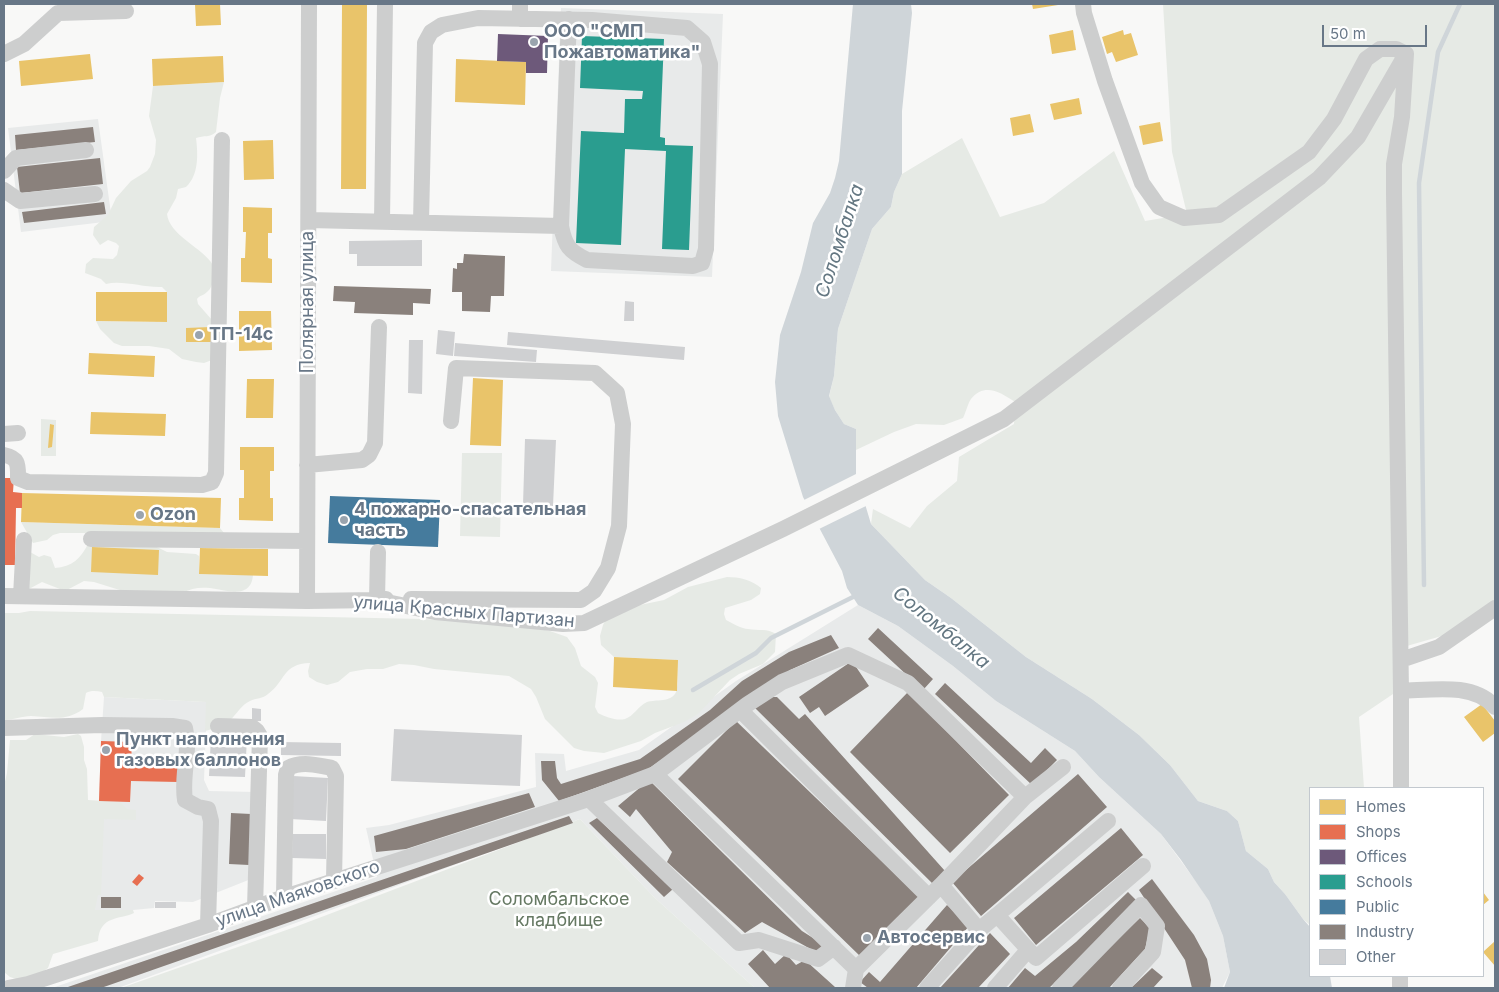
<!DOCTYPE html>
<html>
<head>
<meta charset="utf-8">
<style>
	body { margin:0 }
	#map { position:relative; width:1499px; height:992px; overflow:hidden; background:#f8f8f7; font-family:Inter,sans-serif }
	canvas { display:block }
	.frame { position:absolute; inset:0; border:5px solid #687787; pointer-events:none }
	.legend { position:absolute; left:1309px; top:787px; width:175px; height:190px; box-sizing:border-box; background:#fff; border:1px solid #c3c9cf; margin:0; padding:6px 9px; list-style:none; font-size:15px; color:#687787 }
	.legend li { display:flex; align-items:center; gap:10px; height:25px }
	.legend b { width:25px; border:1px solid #c3c9cf }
	.scale { position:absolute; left:1322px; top:25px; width:105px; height:22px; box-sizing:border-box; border:2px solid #687787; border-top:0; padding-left:6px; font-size:15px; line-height:18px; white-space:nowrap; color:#687787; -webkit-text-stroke:4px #fff; paint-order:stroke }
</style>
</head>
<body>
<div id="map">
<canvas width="1499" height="992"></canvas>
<div class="frame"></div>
<ul class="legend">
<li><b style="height:14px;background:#e9c46a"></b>Homes</li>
<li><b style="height:14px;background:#e76f51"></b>Shops</li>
<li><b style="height:14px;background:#6d597a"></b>Offices</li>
<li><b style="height:14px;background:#2a9d8f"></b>Schools</li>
<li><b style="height:14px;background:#457b9d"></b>Public</li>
<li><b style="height:14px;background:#8a817c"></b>Industry</li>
<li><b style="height:14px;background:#cfd0d2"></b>Other</li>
</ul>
<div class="scale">50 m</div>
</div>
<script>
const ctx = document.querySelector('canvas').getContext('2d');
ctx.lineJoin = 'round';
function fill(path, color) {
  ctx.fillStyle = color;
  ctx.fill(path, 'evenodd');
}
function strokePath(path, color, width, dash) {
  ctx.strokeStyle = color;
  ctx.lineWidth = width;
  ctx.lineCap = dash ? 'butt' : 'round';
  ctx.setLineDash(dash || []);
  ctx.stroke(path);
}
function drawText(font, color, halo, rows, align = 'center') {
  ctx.font = font + ' Inter,sans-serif';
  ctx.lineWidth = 5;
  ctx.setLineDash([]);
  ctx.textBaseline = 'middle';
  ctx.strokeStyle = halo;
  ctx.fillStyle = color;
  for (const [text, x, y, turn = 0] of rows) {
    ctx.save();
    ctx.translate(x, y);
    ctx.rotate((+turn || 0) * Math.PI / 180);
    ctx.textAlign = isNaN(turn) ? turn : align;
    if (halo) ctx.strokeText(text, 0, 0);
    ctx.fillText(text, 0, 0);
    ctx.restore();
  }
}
fill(new Path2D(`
	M561,8L723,14L712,277L551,271Z
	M98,119L112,221L21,232L8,128Z
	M858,605L898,626L953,666L996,701L1075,751L1099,777L1161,834L1200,887L1209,901L1223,936L1230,972L1222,988H755L655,898L580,819L118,988H52L377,877L366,828L389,825L536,787L535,753L564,754L566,771L639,750L736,681Z
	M104,697L207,702L204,780L209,791L256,792L251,879L193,902L155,901L154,908L133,910H95L101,741Z`), '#e8eaea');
fill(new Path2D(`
	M1163,4H1495V601L1445,635L1393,650L1396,692L1359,717L1364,788H1310V925L1303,919L1285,894L1274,882L1268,869L1246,851L1238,821L1227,811L1198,801L1170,765L1139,735L1092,699L1026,657L951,598L925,580L871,524L873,509L910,528L927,506L957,481L959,457L1014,424L1015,402C1001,393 985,382 971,399C968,403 966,412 963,418L944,425L916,424L894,432L856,450V429L844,424L835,410L829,397L834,376L838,329L872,229L891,207L894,192L902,174L962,138L1000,217L1044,203L1114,151L1145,221L1187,214L1172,152Z
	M224,82L220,98L216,132C210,138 204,135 196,138C198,154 199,175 186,187L178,189L176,198L167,214C169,235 203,248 213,265C213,274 215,286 207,292C203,296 200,295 197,299L198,304L212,320V360L204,363L196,362L182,359L169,349L149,346H122L114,343L100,329L96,321L166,322L167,292L162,287C144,288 123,280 106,284L101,279L85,273L86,264L93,258L113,259L117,255L119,246L116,243L108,240L100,245L93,235L94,227L108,215L116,198L131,181L147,171L150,167L155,154L156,140L149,116L153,86Z
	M41,419L56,420V456H41Z
	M462,453H502L500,537L460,536Z
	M21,522L220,528L224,533L94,536L84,533H60L53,535L47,540L33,543Z
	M88,544L157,547L167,552L196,554L199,556V574L253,575C251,600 226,590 210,588C200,587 191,588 182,593L126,592L94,582L84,581L65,591L42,582L29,589L30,552L39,557L44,555L51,557L55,568C72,567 81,558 88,544Z
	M727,577C739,577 752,580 761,588L760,594L751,600L725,608L724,614L726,620C732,623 742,629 748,629C759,631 767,628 776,634L775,652L763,664L739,674L730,680L698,714L684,722L655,733L641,741L604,753L584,751L574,748L545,719L536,697L531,689L509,676L434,669L414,665L399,664L383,669H367L350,672L338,682L327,685L317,682L309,677L308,671L310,663C282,664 286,681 268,694C263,699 256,698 250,701C241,705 237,714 230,720C223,726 213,729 205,731L206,702L104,697L102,692C97,691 91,690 86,693L83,709C66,722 51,717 31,716C22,716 13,720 4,720V613H19L30,611L424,619L519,625L550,631L567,637L575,648L581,666L595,677L598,683L595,707L598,713C606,717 616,721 625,719C634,716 638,706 647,702C656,699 671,703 676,692C679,684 677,669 677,660L614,657L601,645L600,636L603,625L605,621L635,606L664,600L688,587Z
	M35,734L64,737L78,734L81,736L84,747V760L87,769L88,800L120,802L127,809L136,810V820L104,819L101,895H98L95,910H133L134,913C119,920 100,915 98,941L53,954L48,968L41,973L19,980L10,977L4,972V786L7,773L10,740H26Z
	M580,819L655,898L755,988H121L295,927Z`), '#e6eae5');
fill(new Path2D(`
	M853,4H911L912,13L902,111V174L894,192L891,207L872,229L838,329L834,376L829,396L835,410L844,424L856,429V474L871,524L925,580L951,598L1026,657L1092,699L1139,735L1170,765L1198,801L1227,811L1238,821L1246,851L1268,869L1274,882L1285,894L1303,919L1310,927V976H1330L1332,988H1224L1230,972L1223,936L1209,901L1181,860L1161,834L1099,777L1075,751L996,701L953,666L898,626L858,605L847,588L842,571L803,497L778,416L775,382L780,335L801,272L813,223L830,193L835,178L839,161Z`), '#cfd5d9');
fill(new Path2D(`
	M858,473L868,505L817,530L802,501Z`), '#f8f8f7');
fill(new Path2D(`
	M195,4H220L221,25L196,26Z
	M342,4H367L366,189H341Z
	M1032,4H1058V5L1033,9Z
	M1073,30L1076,50L1052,54L1049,35Z
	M1123,30L1124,35L1131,33L1138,55L1116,62L1112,52L1107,54L1102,37Z
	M90,54L93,79L21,86L19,61Z
	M223,56L224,82L153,86L152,59Z
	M456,59L526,62L525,105L455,102Z
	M1079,98L1082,114L1054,120L1050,104Z
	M1030,114L1034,132L1013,136L1010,118Z
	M1160,122L1163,141L1143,145L1139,126Z
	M273,140L274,179L244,180L243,141Z
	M243,207L272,208V233H268V258L272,259V283L241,282V258H245L246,232H243Z
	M96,292H167V322L96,321Z
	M239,311H271L272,350L239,351Z
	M211,327V342H186V328Z
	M89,353L155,356L154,377L88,374Z
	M473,378L503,380L501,446L470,445Z
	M247,379H274L273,418H246Z
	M91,412L166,414L165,436L90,434Z
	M50,424L54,425L52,447L48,448Z
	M240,447H274V471H270V498H273V521L239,520V498H244V470H240Z
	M22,493L221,498L220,528L21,522Z
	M92,547L159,550L158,575L91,572Z
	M200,548L268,549V576L199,574Z
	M614,657L678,660L677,691L613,687Z
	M1482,704L1495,721V733L1483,742L1464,717Z
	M1483,892L1489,900L1483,905Z
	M1495,941V966L1483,952Z`), '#e9c46a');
fill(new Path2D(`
	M4,478H14L13,492L22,493V508H16L15,565H4Z
	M101,741L132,742L131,763L153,764V761L179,762L178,782L131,781L130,802L99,801Z
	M139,874L144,878L137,886L132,882Z`), '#e76f51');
fill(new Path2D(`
	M498,34L548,36L547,73H526V62L497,61Z`), '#6d597a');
fill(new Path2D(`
	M582,36L664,39L660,137L665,138V145L693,146L689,250L662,249L666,151L625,149L621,245L576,243L581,131L624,133L625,99H642L643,91L580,88Z`), '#2a9d8f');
fill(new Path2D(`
	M330,496L440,500L438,547L328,543Z`), '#457b9d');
fill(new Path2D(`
	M93,127L95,142L16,150L15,135Z
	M100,158L103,184L20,193L17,167Z
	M104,202L106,214L24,223L22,212Z
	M464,254L505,256L504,296H491L490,312L462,311V292H452L453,268L457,269V263H463Z
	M334,286L431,289L430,304L413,303V315L354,313L355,302L333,301Z
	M878,628L933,679L923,690L868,639Z
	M831,635L839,648L790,670L743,700L699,734L648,769L559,801L542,780L541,761H555L557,778L561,784L640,759L710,710L742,681L789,652Z
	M852,661L869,686L825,716L819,707L810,713L799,697Z
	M945,683L1031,763L1045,748L1057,760L1032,785L935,694Z
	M908,692L1009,795L950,853L850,752Z
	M769,697H777L799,719L805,714L945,871L933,884L754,707Z
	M736,721L921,899L861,957L678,779Z
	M1078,774L1107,807L981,916L952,882Z
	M649,780L802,931L824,945L816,952L762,922L745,933L667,862L672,852L636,809L630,817L618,806Z
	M529,793L535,807L406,849L376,852L374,836Z
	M231,813L251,814L249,865L229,864Z
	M569,816L573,823L101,988H65Z
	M597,818L673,889L664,897L589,823Z
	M1121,828L1143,855L1036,945L1014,918Z
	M1152,879L1194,935L1207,959L1211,980L1210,988H1192L1185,960L1139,890Z
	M1128,892L1139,903L1049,988H1008L1025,968L1035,976L1076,942Z
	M101,897H121V908H101Z
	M947,905L969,926L916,988H868L860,982L869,972L880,982Z
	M1140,918L1150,928L1145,949L1109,988H1068Z
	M990,933L1010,954L978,988H940Z
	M763,950L775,964L786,954L796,965L805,960L835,987L833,988H770L748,964Z
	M1152,968L1163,977L1153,988H1131Z`), '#8a817c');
strokePath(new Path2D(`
	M1424,585L1419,183L1438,52L1460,4
	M693,690L756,653L771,638L853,597`), '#cfd5d9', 4.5);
fill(new Path2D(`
	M422,240V266H357V254H349V241Z
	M625,301L634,302V321H624Z
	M438,330L455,332L453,356L436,354Z
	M508,332L685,347L684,360L507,345Z
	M409,340H423L422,394L408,393Z
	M455,343L537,350L536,362L454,356Z
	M525,439L556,440L553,506L523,505Z
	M252,708L261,709V721H252Z
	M394,729L522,735L520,786L391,781Z
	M211,736L247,737L245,777L209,776Z
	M281,742L341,743V756L281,755Z
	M293,776L328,778L326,821L290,819Z
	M293,834H326V859L292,858Z
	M155,902H176V908H155Z`), '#cfd0d2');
strokePath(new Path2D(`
	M1083,4L1084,13L1105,81L1142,183L1159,207L1184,218L1219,215L1309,152L1334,119L1366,59L1380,49H1396L1406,54L1402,117L1394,164V193L1401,691V788
	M520,19V4
	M4,54L24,44L58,13L126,11
	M4,171L16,158L86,150
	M4,190L20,201L95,194
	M309,220L561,226
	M382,221L385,4
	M421,222L425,43L431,32L442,25L478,18L592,20L687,28L703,42L710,64L706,249L702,263L693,266L587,260C569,251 565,246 561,226L569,19
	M4,434L18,433
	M4,455C19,458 18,465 18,478L28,482L202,485L212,482L216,473L222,140
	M307,465L362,460L369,455L375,443L379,327
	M91,539L307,541
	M378,552L377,600L386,599
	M4,596L307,601L377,600L435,612L563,624L584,623L783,529L1004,419L1319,178L1358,137L1406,54
	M21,596L24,540
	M411,599L581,600L594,591L608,568L619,526L623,424L617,393L595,373L456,368L451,421
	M307,601L309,4
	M1401,660L1439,647L1495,608
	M1401,691C1432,690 1473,682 1495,707
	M740,710L929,897
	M218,726L252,727L257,731L260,736L255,908
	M4,728L102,725L172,726L185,728C191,752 181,776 185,800L198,807L208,809L211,821L208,925
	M655,774L856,969L941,885
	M1025,797L1063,767
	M589,799L739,943L759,940L818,959L834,947
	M284,897L286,775L288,768C301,761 318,765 332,768L336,776L334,881
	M997,915L1108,821
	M8,988L28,984L208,925L284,897L589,799L655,774L748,704L782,682L848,655L908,683L1025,797L941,885L979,930L997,915L1036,958L1143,866
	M853,988L856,969
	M927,988L979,930
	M995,988L1028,950
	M1060,988L1141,905L1157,926L1153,952L1120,988
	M1400,988V976`), '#cdcece', 16);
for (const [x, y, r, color] of [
	[534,42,5,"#9aa4ae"],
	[199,335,5,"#9aa4ae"],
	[140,515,5,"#9aa4ae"],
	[344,520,5,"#9aa4ae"],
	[106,750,5,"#9aa4ae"],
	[867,938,5,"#9aa4ae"]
]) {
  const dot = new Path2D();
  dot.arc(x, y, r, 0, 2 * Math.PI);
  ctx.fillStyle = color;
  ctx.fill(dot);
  strokePath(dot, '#fff', 2);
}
drawText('bold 18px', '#687787', '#fff', [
	["ООО \"СМП",544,32],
	["Пожавтоматика\"",544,53],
	["ТП-14с",209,335],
	["4 пожарно-спасательная",354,510],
	["часть",354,531],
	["Ozon",150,515],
	["Пункт наполнения",116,740],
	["газовых баллонов",116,761],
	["Автосервис",877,938]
], 'left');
drawText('18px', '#687787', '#fff', [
	["Полярная улица",308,302,-90],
	["улица Красных Партизан",464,612,5],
	["улица Маяковского",298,894,-19]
]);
drawText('18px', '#667963', '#fff', [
	["Соломбальское",559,900],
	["кладбище",559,921]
]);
drawText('italic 19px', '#647782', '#fff', [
	["Соломбалка",840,241,-72],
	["Соломбалка",941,628,39]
]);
</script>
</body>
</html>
